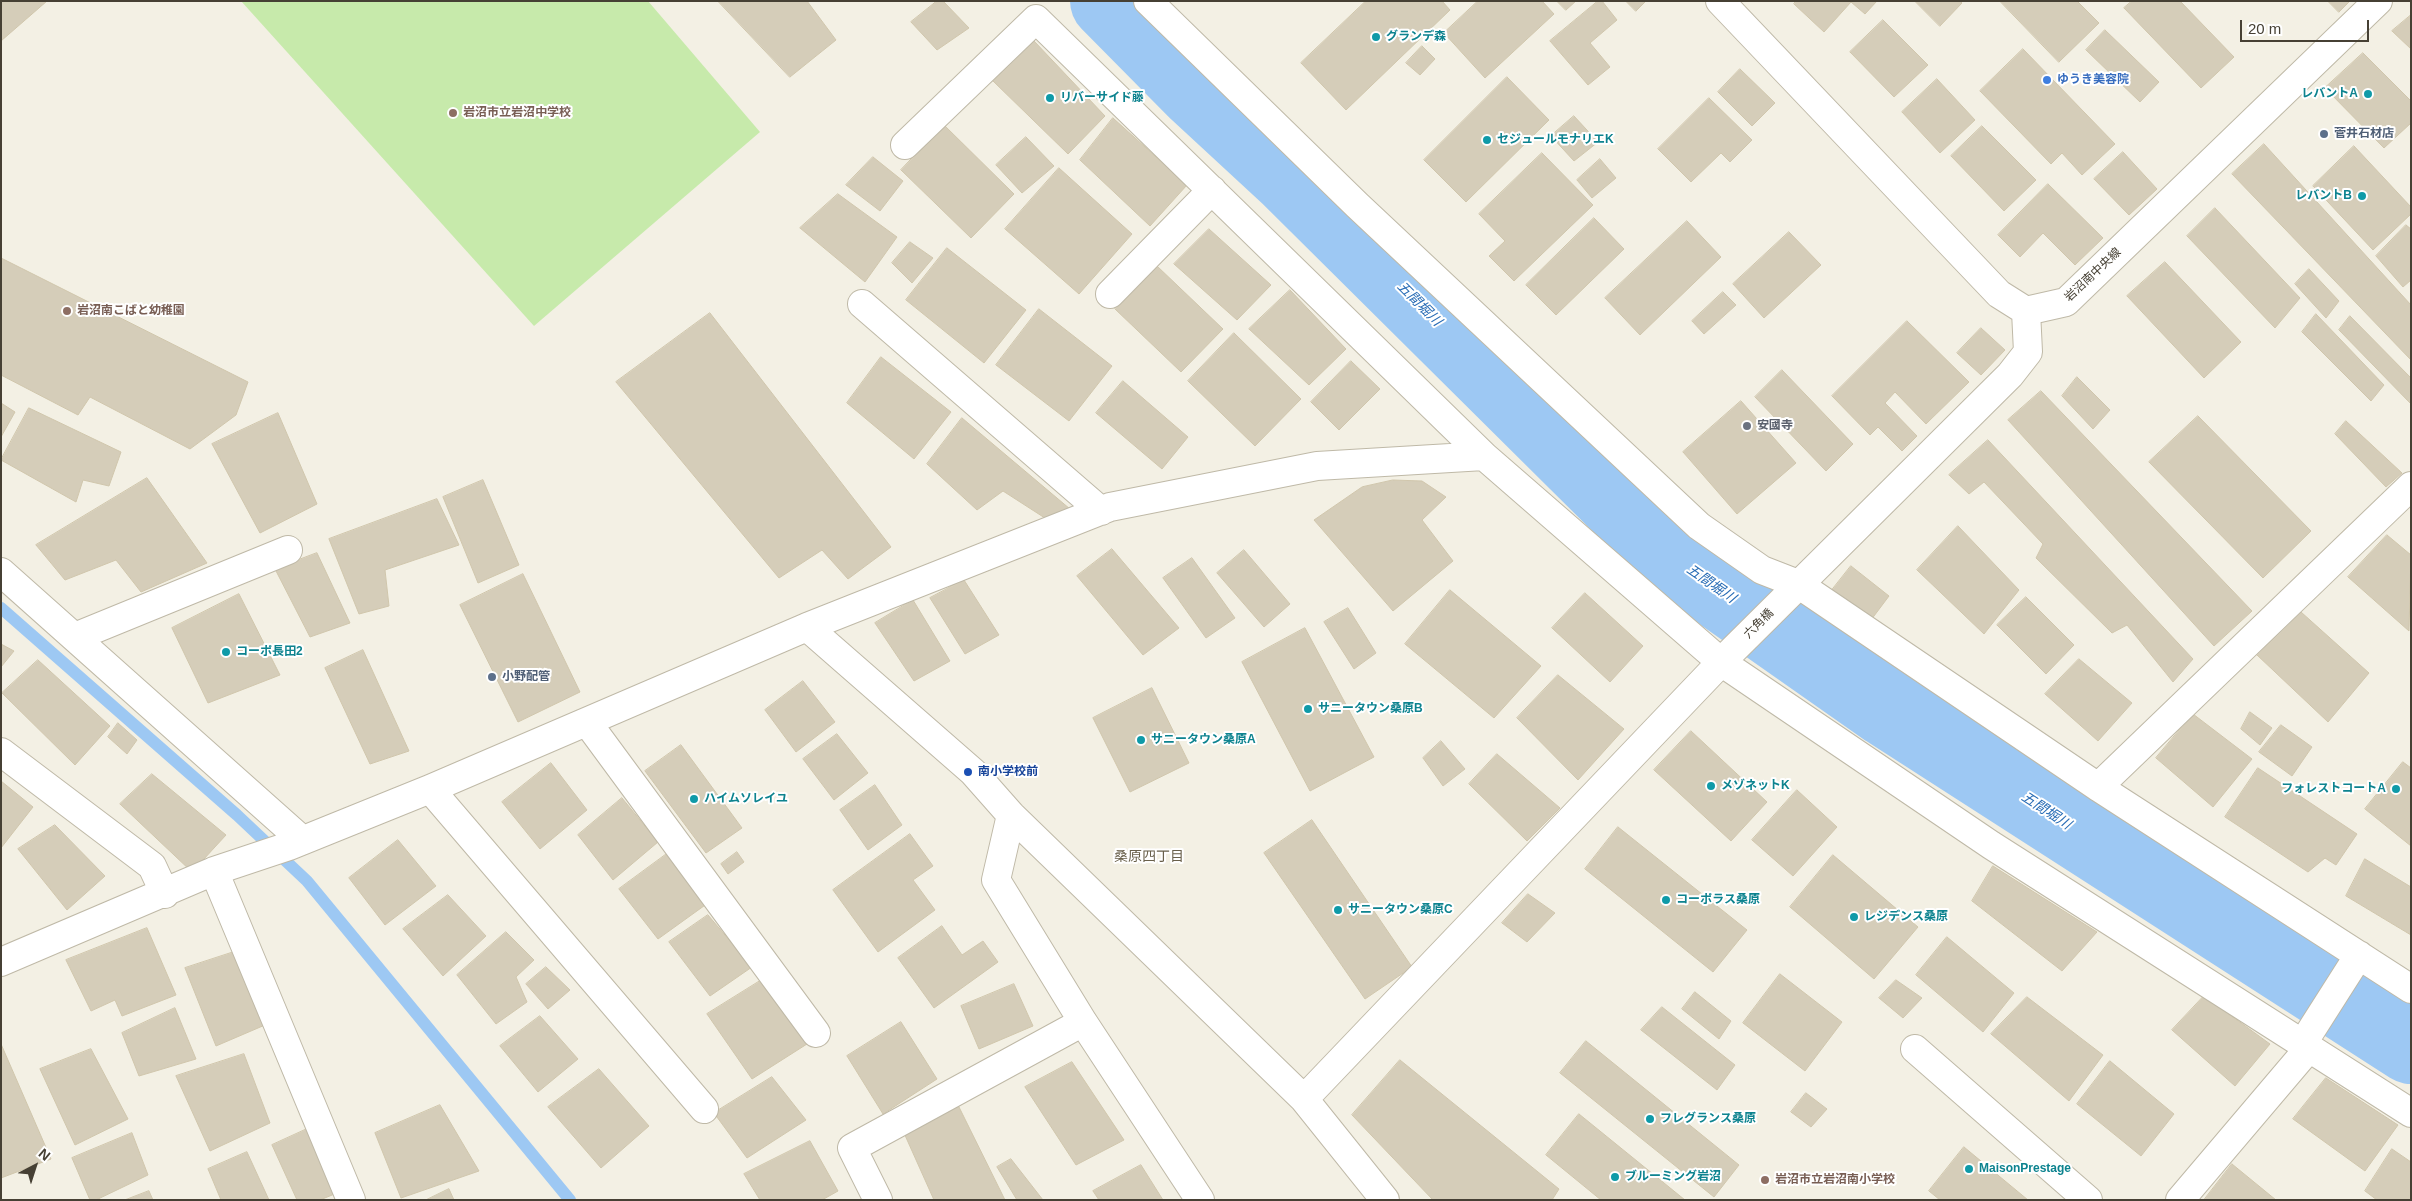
<!DOCTYPE html>
<html>
<head>
<meta charset="utf-8">
<style>
	body { margin:0 }
	#map { position:relative; width:2412px; height:1201px; overflow:hidden; background:#f3f0e4; font-family:Helvetica,sans-serif }
	canvas { display:block }
	.frame { position:absolute; inset:0; border:2px solid #464034; pointer-events:none }
	.north { position:absolute; left:10px; top:1141px; width:50px; height:50px; -webkit-text-stroke:4px #fff; paint-order:stroke; rotate:40deg; font-size:14px; font-weight:700; line-height:20px; text-align:center; color:#464034 }
	.north::after { content:''; display:block; margin:auto; width:18px; height:22px; background:#464034; clip-path:polygon(50% 0,100% 100%,50% 72%,0 100%) }
	.scale { position:absolute; left:2240px; top:20px; width:129px; height:22px; box-sizing:border-box; border:2px solid #464034; border-top:0; padding-left:6px; font-size:15px; line-height:18px; white-space:nowrap; color:#464034; -webkit-text-stroke:4px #fff; paint-order:stroke }
</style>
</head>
<body>
<div id="map">
<canvas width="2412" height="1201"></canvas>
<div class="frame"></div>
<div class="north">N</div>
<div class="scale">20 m</div>
</div>
<script>
const ctx = document.querySelector('canvas').getContext('2d');
ctx.lineJoin = 'round';
function fill(path, color) {
  ctx.fillStyle = color;
  ctx.fill(path, 'evenodd');
}
function strokePath(path, color, width, dash) {
  ctx.strokeStyle = color;
  ctx.lineWidth = width;
  ctx.lineCap = dash ? 'butt' : 'round';
  ctx.setLineDash(dash || []);
  ctx.stroke(path);
}
function drawText(font, color, halo, rows, align = 'center') {
  ctx.font = font + ' Helvetica,"Noto Sans JP",sans-serif';
  ctx.lineWidth = 4;
  ctx.setLineDash([]);
  ctx.textBaseline = 'middle';
  ctx.strokeStyle = halo;
  ctx.fillStyle = color;
  for (const [text, x, y, turn = 0] of rows) {
    ctx.save();
    ctx.translate(x, y);
    ctx.rotate((+turn || 0) * Math.PI / 180);
    ctx.textAlign = isNaN(turn) ? turn : align;
    if (halo) ctx.strokeText(text, 0, 0);
    ctx.fillText(text, 0, 0);
    ctx.restore();
  }
}
fill(new Path2D(`
	M241,1H648L760,132L534,326Z`), '#c7eaab');
strokePath(new Path2D(`
	M1,608L237,815L307,881L570,1200`), '#9dc8f3', 12);
strokePath(new Path2D(`
	M1109,1L1196,89L1289,175L1679,562L1887,708L2411,1045`), '#9dc8f3', 78);
const building = new Path2D(`
	M1,1H47L1,41Z
	M718,1H807L836,40L790,77Z
	M937,1H943L969,28L937,50L911,22Z
	M1366,1H1442L1450,10L1346,110L1301,63Z
	M1478,1H1542L1554,14L1485,78L1444,33Z
	M1557,1H1576L1566,10Z
	M1598,1H1602L1617,20L1590,43L1610,67L1588,85L1550,41Z
	M1626,1H1646L1636,11Z
	M1796,1H1877L1865,14L1851,2L1824,32L1794,4Z
	M1915,1H1960L1962,3L1940,26Z
	M2000,1H2077L2099,23L2059,62Z
	M2132,1H2180L2234,57L2201,88L2124,8Z
	M2328,1H2350L2339,12Z
	M2411,15V49L2392,31Z
	M1883,20L1928,65L1894,97L1850,52Z
	M2105,30L2159,82L2140,102L2086,50Z
	M1034,41L1105,116L1068,154L993,81Z
	M1422,46L1435,59L1420,75L1406,63Z
	M2023,49L2115,144L2082,175L2062,153L2051,164L1980,91Z
	M2363,53L2411,101V123L2384,148L2325,88Z
	M1740,69L1775,103L1752,126L1718,92Z
	M1507,77L1549,120L1466,202L1424,160Z
	M1937,79L1975,120L1940,153L1902,112Z
	M1709,98L1752,140L1730,162L1721,153L1691,182L1658,149Z
	M1574,116L1598,142L1574,161L1551,136Z
	M1113,118L1187,185L1150,226L1080,160Z
	M944,125L1014,194L971,238L901,170Z
	M1982,126L2036,180L2004,211L1951,156Z
	M1026,137L1054,166L1022,193L996,165Z
	M2264,144L2411,305V360L2232,174Z
	M2354,146L2411,207V214L2373,250L2313,186Z
	M2123,152L2157,189L2129,215L2094,179Z
	M1542,153L1593,205L1514,281L1489,256L1505,241L1479,214Z
	M873,157L903,181L880,211L846,185Z
	M1600,159L1616,178L1592,198L1577,180Z
	M1059,168L1132,234L1079,294L1005,229Z
	M2048,184L2103,238L2075,265L2043,233L2020,257L1998,235Z
	M838,194L897,237L865,282L800,228Z
	M2215,208L2300,298L2275,328L2187,236Z
	M1594,218L1624,249L1556,315L1526,285Z
	M1687,221L1721,257L1640,335L1605,298Z
	M2406,225L2411,229V280L2403,287L2376,256Z
	M1209,229L1271,285L1237,320L1174,264Z
	M1789,232L1821,265L1764,318L1733,284Z
	M910,242L933,258L912,283L892,263Z
	M947,248L1026,310L984,363L906,300Z
	M1,258L248,382L236,415L190,449L90,397L78,415L1,375Z
	M2165,262L2241,342L2204,378L2127,296Z
	M1157,266L1223,329L1181,372L1115,309Z
	M2309,269L2339,301L2326,318L2295,284Z
	M1290,290L1346,349L1309,385L1249,329Z
	M1723,292L1736,305L1704,334L1692,321Z
	M1039,309L1112,366L1069,421L996,365Z
	M710,313L891,547L848,579L822,550L779,578L616,382Z
	M2316,314L2384,385L2371,401L2302,332Z
	M2350,316L2411,378V404L2339,330Z
	M1907,321L1969,382L1926,424L1895,392L1885,403L1917,436L1902,451L1878,427L1870,435L1832,396Z
	M1981,328L2005,350L1981,375L1957,353Z
	M1234,333L1301,399L1255,446L1188,381Z
	M881,357L951,412L914,459L847,403Z
	M1351,361L1380,389L1339,430L1311,402Z
	M1782,370L1853,444L1826,471L1755,397Z
	M2077,377L2110,410L2093,429L2062,396Z
	M1123,381L1188,437L1162,469L1096,413Z
	M2041,391L2252,611L2214,646L2008,420Z
	M1741,401L1796,463L1737,514L1683,452Z
	M1,403L15,412L1,437Z
	M29,408L121,452L109,486L83,480L76,502L1,460Z
	M278,413L317,504L260,533L212,444Z
	M2198,416L2311,531L2263,578L2149,462Z
	M962,418L1070,509L1048,520L1003,491L977,510L927,464Z
	M2346,421L2402,473L2386,487L2335,434Z
	M1988,440L2193,659L2173,682L2127,625L2112,633L2036,558L2043,544L1984,482L1969,494L1949,475Z
	M147,478L207,563L141,592L116,560L65,580L36,545Z
	M483,480L519,565L478,583L443,497Z
	M1393,480L1422,481L1446,497L1422,520L1453,561L1393,611L1314,520L1362,487Z
	M437,499L459,545L385,570L389,606L359,614L329,539Z
	M1958,526L2019,590L1984,634L1917,570Z
	M2387,535L2411,555L2409,631L2348,577Z
	M1112,549L1179,628L1143,655L1077,576Z
	M1244,550L1290,604L1264,627L1217,573Z
	M317,553L350,623L310,637L275,569Z
	M1192,558L1235,618L1206,638L1163,578Z
	M1851,566L1889,596L1871,620L1832,590Z
	M523,574L580,692L518,722L460,605Z
	M964,580L999,635L965,654L930,598Z
	M1450,590L1541,666L1494,718L1405,644Z
	M1585,593L1643,646L1610,682L1552,628Z
	M239,594L280,675L208,703L172,628Z
	M2026,597L2074,645L2046,674L1997,625Z
	M913,600L950,661L914,681L875,623Z
	M1348,608L1376,653L1354,669L1324,622Z
	M2301,612L2369,673L2328,722L2257,655Z
	M1305,628L1374,757L1310,791L1242,662Z
	M1,644L14,651L1,667Z
	M363,650L409,751L370,764L325,668Z
	M2079,659L2132,703L2098,741L2045,694Z
	M38,660L110,726L75,765L2,693Z
	M1558,675L1624,729L1578,780L1517,718Z
	M803,681L835,722L796,752L765,710Z
	M1152,688L1189,763L1130,792L1093,718Z
	M2250,712L2272,728L2260,745L2241,729Z
	M2193,714L2252,759L2213,807L2156,758Z
	M118,723L137,740L127,754L108,737Z
	M2281,725L2312,747L2292,776L2259,752Z
	M1691,731L1767,802L1731,841L1654,770Z
	M837,734L868,773L834,800L803,759Z
	M1441,741L1465,769L1443,786L1423,758Z
	M681,745L742,828L706,853L645,771Z
	M1497,754L1560,808L1527,841L1469,784Z
	M2403,762L2411,768V846L2365,809Z
	M551,763L587,810L540,849L502,802Z
	M2258,768L2357,834L2336,865L2325,858L2308,872L2225,817Z
	M152,774L226,835L192,872L120,804Z
	M1,781L33,807L1,848Z
	M875,785L902,825L868,850L840,810Z
	M1797,790L1837,827L1793,876L1752,840Z
	M622,798L658,842L613,880L578,835Z
	M1312,820L1412,967L1365,999L1264,853Z
	M55,825L105,876L67,910L18,849Z
	M1618,827L1747,930L1713,972L1585,869Z
	M910,834L933,866L913,880L935,910L878,952L833,890Z
	M398,840L436,886L385,925L349,878Z
	M737,852L744,862L728,874L721,864Z
	M668,853L708,903L658,939L619,889Z
	M1833,855L1918,927L1874,979L1790,907Z
	M2365,859L2411,887V935L2346,896Z
	M1993,866L2097,932L2062,971L1972,901Z
	M1528,894L1555,913L1527,942L1502,923Z
	M448,895L486,936L443,976L403,929Z
	M708,915L752,967L710,996L669,942Z
	M942,926L962,955L983,941L998,962L934,1008L898,958Z
	M147,928L176,995L122,1016L115,1000L91,1011L66,960Z
	M506,932L534,960L516,977L527,1002L496,1024L457,975Z
	M1947,937L2014,993L1983,1032L1916,975Z
	M234,952L265,1025L216,1046L185,968Z
	M546,967L570,990L548,1009L526,984Z
	M1780,974L1842,1022L1805,1071L1743,1023Z
	M1896,980L1922,998L1903,1018L1879,998Z
	M760,981L807,1044L752,1079L707,1014Z
	M1014,984L1033,1026L979,1049L961,1006Z
	M1695,992L1731,1021L1719,1039L1682,1009Z
	M2204,996L2270,1044L2235,1086L2172,1030Z
	M2027,997L2103,1055L2069,1101L1991,1034Z
	M1662,1007L1735,1065L1717,1090L1641,1030Z
	M175,1008L196,1059L139,1076L122,1033Z
	M540,1016L578,1059L538,1092L500,1046Z
	M901,1022L937,1079L883,1114L847,1056Z
	M1586,1041L1739,1165L1714,1197L1560,1073Z
	M1,1044L51,1159L1,1178Z
	M91,1049L128,1119L75,1145L40,1069Z
	M244,1054L270,1123L210,1151L176,1076Z
	M1400,1060L1559,1189L1552,1200H1433L1352,1115Z
	M2110,1061L2174,1114L2141,1156L2077,1104Z
	M1072,1062L1124,1140L1076,1165L1025,1087Z
	M599,1069L649,1126L601,1168L548,1107Z
	M772,1077L806,1120L747,1158L714,1113Z
	M2326,1078L2398,1125L2365,1171L2293,1119Z
	M1806,1093L1827,1109L1811,1127L1791,1112Z
	M440,1105L479,1171L401,1198L375,1133Z
	M958,1105L1005,1200H934L904,1133Z
	M1579,1114L1685,1200H1601L1546,1155Z
	M307,1129L337,1193L320,1200H297L272,1145Z
	M132,1133L148,1175L96,1200H90L72,1158Z
	M810,1141L838,1191L822,1200H760L744,1174Z
	M1964,1147L2028,1200H1940L1929,1191Z
	M2392,1149L2411,1162V1200H2377L2365,1191Z
	M247,1152L269,1200H221L208,1169Z
	M1011,1159L1043,1200H1017L997,1167Z
	M2232,1164L2276,1200H2204Z
	M1141,1165L1163,1200H1099L1093,1191Z
	M449,1189L454,1200H426Z
	M149,1191L153,1200H125Z`);
fill(building, '#d5cdb9');
strokePath(building, '#d0c6ac', 1);
const minor = new Path2D(`
	M1148,1L1357,205L1699,526L1762,570L1798,584L2098,787L2411,989
	M1720,1L1999,294L2026,311L2066,302L2378,1
	M905,145L1036,19L1484,456
	M1110,294L1212,190
	M862,304L1101,511
	M1,572L302,840
	M807,627L1110,507L1317,466L1484,456L1721,662L1991,845L2411,1113
	M75,637L288,550
	M587,722L816,1033
	M1,752L152,866L165,894
	M2098,787L2411,486
	M430,789L704,1109
	M1011,815L996,880L1083,1022L1200,1200
	M214,871L351,1200
	M1,962L214,871L289,846L430,789L807,627L973,772L1011,815L1304,1099L1727,656L2010,375L2028,352L2026,311
	M2303,1043L2359,955
	M1915,1049L2088,1200
	M1304,1099L1385,1200
	M878,1200L852,1148L1083,1022
	M2180,1200L2309,1048`);
strokePath(minor, '#bfb9a7', 30);
strokePath(minor, '#fff', 28);
for (const [x, y, r, color] of [
	[1376,37,5,"#0f9aa8"],
	[2047,80,5,"#3f7fe0"],
	[2368,94,5,"#0f9aa8"],
	[1050,98,5,"#0f9aa8"],
	[453,113,5,"#8d6e63"],
	[2324,134,5,"#5c6f8a"],
	[1487,140,5,"#0f9aa8"],
	[2362,196,5,"#0f9aa8"],
	[67,311,5,"#8d6e63"],
	[1747,426,5,"#6b7280"],
	[226,652,5,"#0f9aa8"],
	[492,677,5,"#5c6f8a"],
	[1308,709,5,"#0f9aa8"],
	[1141,740,5,"#0f9aa8"],
	[968,772,5,"#1a4fb4"],
	[1711,786,5,"#0f9aa8"],
	[2396,789,5,"#0f9aa8"],
	[694,799,5,"#0f9aa8"],
	[1666,900,5,"#0f9aa8"],
	[1338,910,5,"#0f9aa8"],
	[1854,917,5,"#0f9aa8"],
	[1650,1119,5,"#0f9aa8"],
	[1969,1169,5,"#0f9aa8"],
	[1615,1177,5,"#0f9aa8"],
	[1765,1180,5,"#8d6e63"]
]) {
  const dot = new Path2D();
  dot.arc(x, y, r, 0, 2 * Math.PI);
  ctx.fillStyle = color;
  ctx.fill(dot);
  strokePath(dot, '#fff', 2);
}
drawText('bold 12px', '#0d838f', '#fff', [
	["グランデ森",1386,37],
	["レバントA",2358,94,"right"],
	["リバーサイド藤",1060,98],
	["セジュールモナリエK",1497,140],
	["レバントB",2352,196,"right"],
	["コーポ長田2",236,652],
	["サニータウン桑原B",1318,709],
	["サニータウン桑原A",1151,740],
	["メゾネットK",1721,786],
	["フォレストコートA",2386,789,"right"],
	["ハイムソレイユ",704,799],
	["コーポラス桑原",1676,900],
	["サニータウン桑原C",1348,910],
	["レジデンス桑原",1864,917],
	["フレグランス桑原",1660,1119],
	["MaisonPrestage",1979,1169],
	["ブルーミング岩沼",1625,1177]
], 'left');
drawText('bold 12px', '#366cbe', '#fff', [
	["ゆうき美容院",2057,80]
], 'left');
drawText('bold 12px', '#785e54', '#fff', [
	["岩沼市立岩沼中学校",463,113],
	["岩沼南こばと幼稚園",77,311],
	["岩沼市立岩沼南小学校",1775,1180]
], 'left');
drawText('bold 12px', '#4e5e75', '#fff', [
	["菅井石材店",2334,134],
	["小野配管",502,677]
], 'left');
drawText('12px', '#464034', '#fff', [
	["岩沼南中央線",2093,275,-43],
	["六角橋",1759,624,-45]
]);
drawText('bold 12px', '#5b616d', '#fff', [
	["安國寺",1757,426]
], 'left');
drawText('bold 12px', '#164399', '#fff', [
	["南小学校前",978,772]
], 'left');
drawText('italic 14px', '#296db6', '#fff', [
	["五間堀川",1419,304,45],
	["五間堀川",1711,584,35],
	["五間堀川",2046,811,33]
]);
drawText('14px', '#69604b', '#fff', [
	["桑原四丁目",1149,857]
]);
</script>
</body>
</html>
